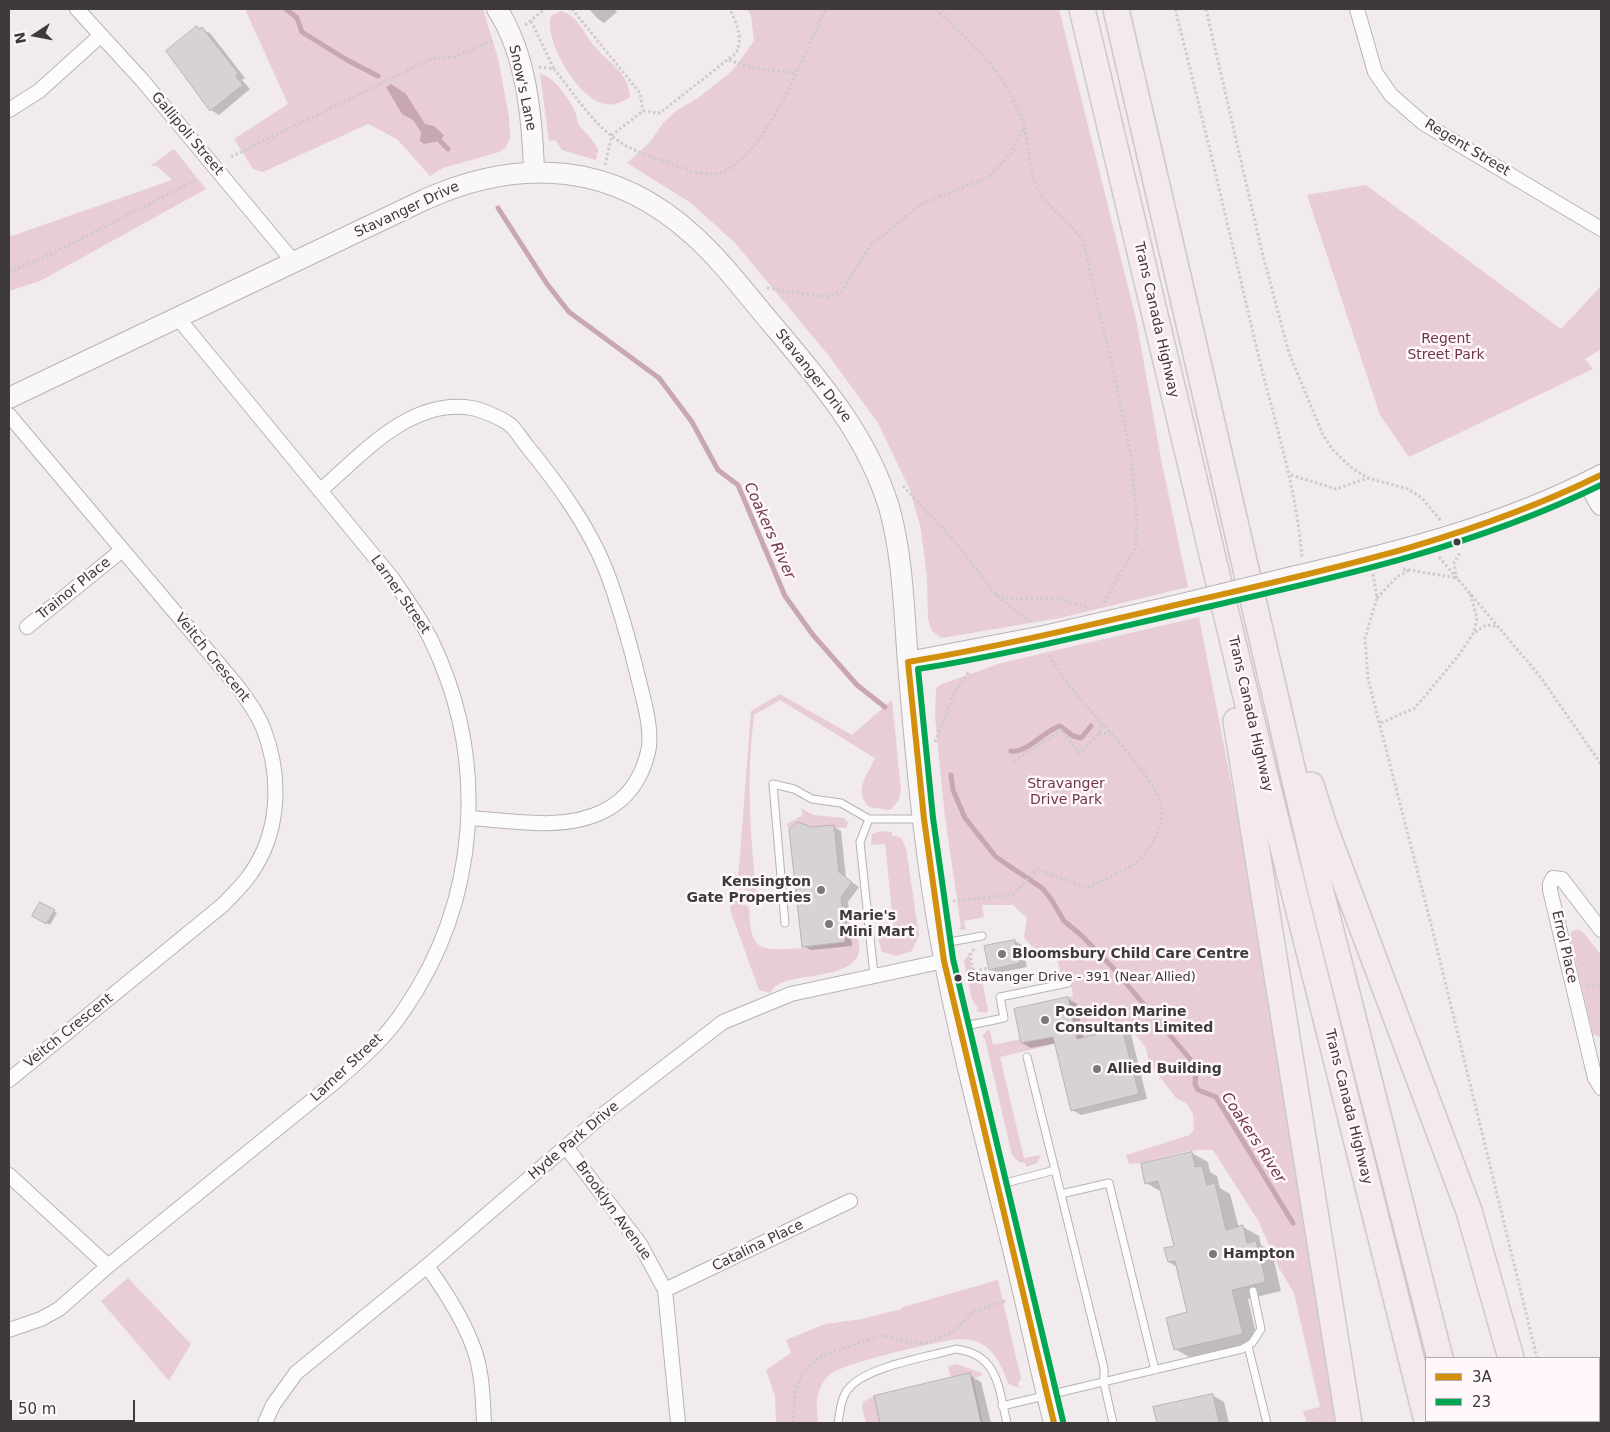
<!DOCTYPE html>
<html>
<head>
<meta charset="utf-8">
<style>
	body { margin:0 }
	#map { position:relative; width:1610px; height:1432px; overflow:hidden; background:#f1ebed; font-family:"DejaVu Sans",sans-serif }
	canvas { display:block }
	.frame { position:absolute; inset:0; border:10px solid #3e3a3b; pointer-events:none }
	.legend { position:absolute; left:1425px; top:1357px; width:175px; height:65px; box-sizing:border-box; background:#fff7fa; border:1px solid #b2abae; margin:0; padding:6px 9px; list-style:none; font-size:15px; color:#3e3a3b }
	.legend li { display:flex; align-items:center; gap:10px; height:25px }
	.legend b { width:25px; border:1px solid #b2abae }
	.north { position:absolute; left:10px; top:10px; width:50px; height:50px; -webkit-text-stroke:4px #fff7fa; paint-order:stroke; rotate:259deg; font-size:14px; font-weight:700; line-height:20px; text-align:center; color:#3e3a3b }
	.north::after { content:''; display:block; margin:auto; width:18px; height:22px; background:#3e3a3b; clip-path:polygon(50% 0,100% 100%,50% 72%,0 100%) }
	.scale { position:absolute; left:10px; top:1400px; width:125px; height:22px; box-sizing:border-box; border:2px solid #3e3a3b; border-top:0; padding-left:6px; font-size:15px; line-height:18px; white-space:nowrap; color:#3e3a3b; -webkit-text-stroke:4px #fff7fa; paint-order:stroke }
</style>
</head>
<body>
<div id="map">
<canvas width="1610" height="1432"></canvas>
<div class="frame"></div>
<ul class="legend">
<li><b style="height:6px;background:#d2900c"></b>3A</li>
<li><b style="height:6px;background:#00a651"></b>23</li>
</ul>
<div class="north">N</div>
<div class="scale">50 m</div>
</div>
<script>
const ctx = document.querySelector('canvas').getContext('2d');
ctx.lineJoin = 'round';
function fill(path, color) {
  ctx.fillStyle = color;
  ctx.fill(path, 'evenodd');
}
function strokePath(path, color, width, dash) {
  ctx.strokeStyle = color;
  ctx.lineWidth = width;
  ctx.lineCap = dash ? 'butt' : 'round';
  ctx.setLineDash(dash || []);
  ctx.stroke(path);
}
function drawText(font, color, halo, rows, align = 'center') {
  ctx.font = font + ' "DejaVu Sans",sans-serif';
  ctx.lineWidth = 5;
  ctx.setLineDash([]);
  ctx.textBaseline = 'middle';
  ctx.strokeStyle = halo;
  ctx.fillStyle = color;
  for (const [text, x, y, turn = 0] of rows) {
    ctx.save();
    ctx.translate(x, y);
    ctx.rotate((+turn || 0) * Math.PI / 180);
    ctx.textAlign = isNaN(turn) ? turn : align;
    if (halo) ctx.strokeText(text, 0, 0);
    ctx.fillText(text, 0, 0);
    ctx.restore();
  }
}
fill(new Path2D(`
	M245,9H483L498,58L509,117L510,138L505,148L499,152L443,168L430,176L397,139L368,124L263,172L253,169L234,139L288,104Z
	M747,9H1059L1136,319L1161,459L1188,587L1060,618L942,638L932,631L928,619L927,577L921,529L910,490L878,423L829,356L735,243L691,203L627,163L650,142L664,122L676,111L698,98L733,70L754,41L751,15Z
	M561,11C578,15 584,35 595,47C608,62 630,75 630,97C620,103 613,107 601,103C576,94 544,41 551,16Z
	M540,74C555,77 570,100 576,114C577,118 577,122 579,125C586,134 593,139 598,150L596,160L562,150L555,140L549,141Z
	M174,149L206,189L40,281L9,291V237L172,180L157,166H150Z
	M1366,185L1561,329L1601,286V349L1585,359L1593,369L1409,457L1380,415L1307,195Z
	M1199,617L1240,829L1339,1423H1307L1303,1411L1320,1407L1294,1293L1279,1268L1259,1222L1213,1150C1185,1147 1157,1163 1129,1164L1126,1155L1190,1135L1194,1129L1193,1114L1187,1104L1176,1098L1149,1063L1146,1048L1132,1030L1122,1028L1000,1057L1024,1158L1041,1155L1037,1163L1026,1167L1025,1163L1019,1162L1012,1155L985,1039L982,1037L987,1030L990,1031L993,1045L1021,1039L1022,1043L1075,1032L1068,997L1073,996L1070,978H1062L1057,960L1060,959L1049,950L1035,949L1024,938L1027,918L1013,905H982L984,917L964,921L966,930L959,929L961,927L945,817L935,717L936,688L942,684L1001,663Z
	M780,694L852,735L892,700L901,792L898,801L890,810L869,807C853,790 867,776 875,758L780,700L754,715C746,776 750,837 757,899L750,891L735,886L739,869L751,711Z
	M801,808L813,815L844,818L848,823L846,828L811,827L798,822L789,830L787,824L803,815Z
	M881,831L892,832V835L901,838L906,848L919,935L912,951L897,956L882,952L877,933L894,931L885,844L871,845L872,834Z
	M732,898L749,907C750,919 749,936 759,945C770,955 829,944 845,942V936L856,935C876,980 800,972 779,984C775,986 772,990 770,993L759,990L730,910Z
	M1578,929L1584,933L1601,955V1038L1593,1034L1570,937L1571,932Z
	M969,954L972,973L980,971L988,1010L986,1013L976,1011L978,1008L972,1000L964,961Z
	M128,1278L191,1344L169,1381L101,1301Z
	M998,1280L1020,1374L1021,1379L1018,1383L1020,1388L1009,1384C1001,1367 997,1351 978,1342C970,1339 960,1338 951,1340C932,1343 838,1364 828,1376C815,1391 816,1405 818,1423H776L775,1396L766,1370L791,1353L786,1340L825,1324L862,1319L901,1309L903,1307Z
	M957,1364L982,1373L981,1376L973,1378L983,1423H981L970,1374L951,1378L948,1366Z
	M874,1396L880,1423H866L862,1408L863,1402Z`), '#e8ccd6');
fill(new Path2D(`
	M391,84L406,94L425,124L434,126L444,135L440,141L424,144L420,141L421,132L413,120L402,114L386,87Z`), '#c8a6b2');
fill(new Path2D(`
	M589,9H614L617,12L604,23L597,18Z
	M197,28L210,33L245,78L242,80L250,89L219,115L211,110L168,51Z
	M833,826L841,831L846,878L859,887L848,902L852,946L811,950L803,946L810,828Z
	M40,903L57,913L50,925L33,915Z
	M1015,941L1022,945L1027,967L997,973L990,969Z
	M1068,999L1077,1004L1084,1038L1122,1029L1131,1034L1147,1099L1081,1115L1072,1110L1056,1043L1031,1048L1022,1043Z
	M1192,1153L1208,1162L1210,1172L1217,1176L1220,1188L1230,1194L1239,1228L1243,1227L1259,1236L1261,1245L1272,1252L1281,1291L1248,1299L1258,1342L1191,1358L1175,1349L1189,1313L1177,1267L1169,1262L1176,1247L1162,1192L1146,1183Z
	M969,1375L981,1382L991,1423H882L876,1397Z
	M1212,1395L1224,1402L1229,1423H1158L1155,1408Z`), '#0003');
strokePath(new Path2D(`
	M286,9L297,18L302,32L347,60L378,76
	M440,141L448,149
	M498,208L547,284L569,312L659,378L692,422L718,470L738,485L785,596L813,635L857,685L885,707
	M1011,751C1026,754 1045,730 1060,726L1073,736L1081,738L1091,726
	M951,775L953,790L965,818L996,857L1042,888L1051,899L1064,921L1081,935L1114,969L1196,1066L1195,1084L1198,1090L1216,1097L1293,1223`), '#c8a6b2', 5);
const building = new Path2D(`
	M197,26L199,29L202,27L238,73L236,76L243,85L210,111L166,51Z
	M798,822L811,827L834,825L839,872L852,882L841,897L845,942L802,947L789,830Z
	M40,902L55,910L46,924L32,916Z
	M1015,940L1020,963L989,970L984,946Z
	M1068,997L1077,1039L1122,1028L1139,1094L1071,1111L1053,1037L1021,1043L1014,1009Z
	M1192,1152L1195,1167L1202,1166L1207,1185L1215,1183L1226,1230L1243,1225L1247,1243L1256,1241L1266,1282L1232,1290L1243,1334L1174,1350L1166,1318L1187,1312L1175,1261L1168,1262L1164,1248L1174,1246L1158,1181L1145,1184L1141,1164Z
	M970,1373L981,1423H880L874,1396Z
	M1213,1394L1219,1423H1157L1153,1407Z`);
fill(building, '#d7d3d5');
strokePath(building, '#b7b3b5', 1);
const lane = new Path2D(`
	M869,819L860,842L874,975
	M785,923L773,784L794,789L812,799L841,803L869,819H921
	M944,943L982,936
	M960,1027L1004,1018L1000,997L1068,983
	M1027,1057L1104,1368V1383L1113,1423
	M998,1185L1055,1170
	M1061,1194L1109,1183L1155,1370
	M1248,1346L1267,1423
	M1002,1406L1242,1349L1252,1343L1261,1329L1253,1291
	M838,1423C840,1411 841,1396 850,1387C869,1366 928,1357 956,1349C999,1355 998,1387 1007,1423`);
const street = new Path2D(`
	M77,9L142,80L293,261
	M1357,9L1375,72L1391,95L1423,123L1601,229
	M9,110L39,91L100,36
	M9,415L238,687C248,701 258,714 264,730C282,778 280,834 249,876C242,886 232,895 224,904L9,1080
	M320,491C361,455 411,397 472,408C482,410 501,418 509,424C516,429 521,439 527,446C557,483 588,525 606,570C620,607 630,644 639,681C644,701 653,732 648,752C642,777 628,799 604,811C565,831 513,821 470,818
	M27,627L121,551
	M1601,930L1562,879L1553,878L1550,884V890L1595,1078L1601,1088
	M566,1147L640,1244L665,1290L678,1423
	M9,1175L108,1266
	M427,1266C448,1295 475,1336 480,1373C483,1389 483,1407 484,1423
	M665,1290L850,1201
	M9,1330L41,1319L59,1309L108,1266L336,1081C360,1060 386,1038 404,1010C479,901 489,761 432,642C421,619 406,599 392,578L178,318
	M265,1423L273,1405L296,1373L427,1266L605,1113L723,1022L791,994L944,961`);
const secondary = new Path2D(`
	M497,9C527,55 532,118 534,170
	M9,398L426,199C522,156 615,163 694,236C725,264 750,299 777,330C824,386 867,436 889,507C903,557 904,611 908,663C916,761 925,861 944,958C962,1050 986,1142 1009,1233C1025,1296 1038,1360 1054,1423
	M1588,482L1601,505
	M1292,577C1398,552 1504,526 1601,475
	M908,662L1044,636L1182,604`);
const highway = new Path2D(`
	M1082,9L1264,772L1426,1417
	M1116,9L1319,884L1440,1358
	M1236,721L1349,1423
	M1311,785L1324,826L1469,1211L1511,1358
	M1456,1421L1457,1423
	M1524,1421V1423`);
strokePath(lane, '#b7b3b4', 9);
strokePath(street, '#b7b3b4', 16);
strokePath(secondary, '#b7b3b4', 22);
strokePath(highway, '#ccc9ca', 28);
strokePath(new Path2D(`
	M572,9L640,93L643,111
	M936,9C974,47 1007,72 1024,126C1030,146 1028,170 1038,189C1049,210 1070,221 1083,241L1118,391L1131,457L1137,522L1136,546L1104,603
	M1175,9C1205,126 1232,244 1260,362C1276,427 1297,491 1302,558
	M1206,9L1262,252L1289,353L1323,435L1333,450L1353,469L1368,478L1408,489L1422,498L1442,522
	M531,21L554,69
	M525,25L545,9
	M729,60L752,68L795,73
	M539,67L554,69C573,92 592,123 617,140C632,151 653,157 669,163C683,168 698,175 713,174C763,169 805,49 826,9
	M231,157L431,59L455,57L494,40
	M605,165L612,135L643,111L660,113L736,53C744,38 736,23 730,9
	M9,272L49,255L196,180
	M767,288L826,297L842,291L870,246L921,204L989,177L1011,153L1024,127
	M1291,475L1336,489L1368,478
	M903,486L957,544L996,595L1030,622
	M1439,557L1539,675L1601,764
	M1403,569L1458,578
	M1373,574L1377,598L1365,638L1368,679L1431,924L1537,1358
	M1456,574L1454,562L1460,553
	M996,595L1013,599L1058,598L1086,607
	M1377,598L1397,577L1409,570
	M1475,632L1486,625L1499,627
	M1381,723L1415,708L1459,655L1474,632L1477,618L1470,593
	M1099,734L1111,733
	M935,742L954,694L970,670
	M1014,761L1062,730L1079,753L1099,734L1102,723
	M953,901L1013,895L1037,869L1087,888C1102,880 1132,869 1143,856C1152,846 1161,828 1162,814C1166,777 1065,696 1049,653
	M974,949L970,955L973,971L988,968
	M1587,987L1601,984
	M1552,1421V1423
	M793,1423L795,1393L803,1373L819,1357L881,1335L911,1343H926L953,1332L973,1312L1005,1301`), '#cecbcb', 3, [2.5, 2.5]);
strokePath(lane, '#fdfcfc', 7);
strokePath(street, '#fdfcfc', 14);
strokePath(secondary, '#faf7f8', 20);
strokePath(highway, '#f4e9ed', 25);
const secondaryBridge = new Path2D(`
	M1182,604L1292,577`);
strokePath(secondaryBridge, '#b7b3b4', 22, []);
strokePath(secondaryBridge, '#faf7f8', 20);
strokePath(new Path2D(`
	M1054,1423L944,961L924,819L908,662C1004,646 1098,623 1193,601C1336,568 1468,540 1601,475`), '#d2900c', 6);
strokePath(new Path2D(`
	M1063,1421L953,959L933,818L918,669C1011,654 1102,631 1194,610C1334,578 1472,548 1601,485`), '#00a651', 6);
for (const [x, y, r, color] of [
	[1457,542,4.5,"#3e3a3b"],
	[821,890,5,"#7d7879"],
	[829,924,5,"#7d7879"],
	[1002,954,5,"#7d7879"],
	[958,978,4.5,"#3e3a3b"],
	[1045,1020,5,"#7d7879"],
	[1097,1069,5,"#7d7879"],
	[1213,1254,5,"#7d7879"]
]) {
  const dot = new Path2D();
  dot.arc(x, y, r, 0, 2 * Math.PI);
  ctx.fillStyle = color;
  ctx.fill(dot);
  strokePath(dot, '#fff7fa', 2);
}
drawText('13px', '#3e3a3b', '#fff7fa', [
	["Stavanger Drive - 391 (Near Allied)",967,978]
], 'left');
drawText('14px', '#3e3a3b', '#fff7fa', [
	["Snow's Lane",522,88,78],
	["Gallipoli Street",187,134,50],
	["Regent Street",1467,148,31],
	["Stavanger Drive",407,210,-25],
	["Trans Canada Highway",1156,320,77],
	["Stavanger Drive",813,376,52],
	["Trainor Place",74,589,-39],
	["Larner Street",400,595,55],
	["Veitch Crescent",212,658,51],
	["Trans Canada Highway",1250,714,77],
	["Errol Place",1564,947,77],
	["Veitch Crescent",69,1031,-39],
	["Larner Street",347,1068,-43],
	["Trans Canada Highway",1348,1107,76],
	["Hyde Park Drive",574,1141,-40],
	["Brooklyn Avenue",613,1211,54],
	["Catalina Place",758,1246,-26]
]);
drawText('14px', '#70354f', '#fff7fa', [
	["Regent",1446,339],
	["Street Park",1446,355],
	["Stravanger",1066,784],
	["Drive Park",1066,800]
]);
drawText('bold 14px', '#3e3a3b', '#fff7fa', [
	["Kensington",811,882,"right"],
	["Gate Properties",811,898,"right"],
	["Marie's",839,916],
	["Mini Mart",839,932],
	["Bloomsbury Child Care Centre",1012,954],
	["Poseidon Marine",1055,1012],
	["Consultants Limited",1055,1028],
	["Allied Building",1107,1069],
	["Hampton",1223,1254]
], 'left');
drawText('italic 15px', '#723650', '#fff7fa', [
	["Coakers River",769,531,66],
	["Coakers River",1253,1138,57]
]);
</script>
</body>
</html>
